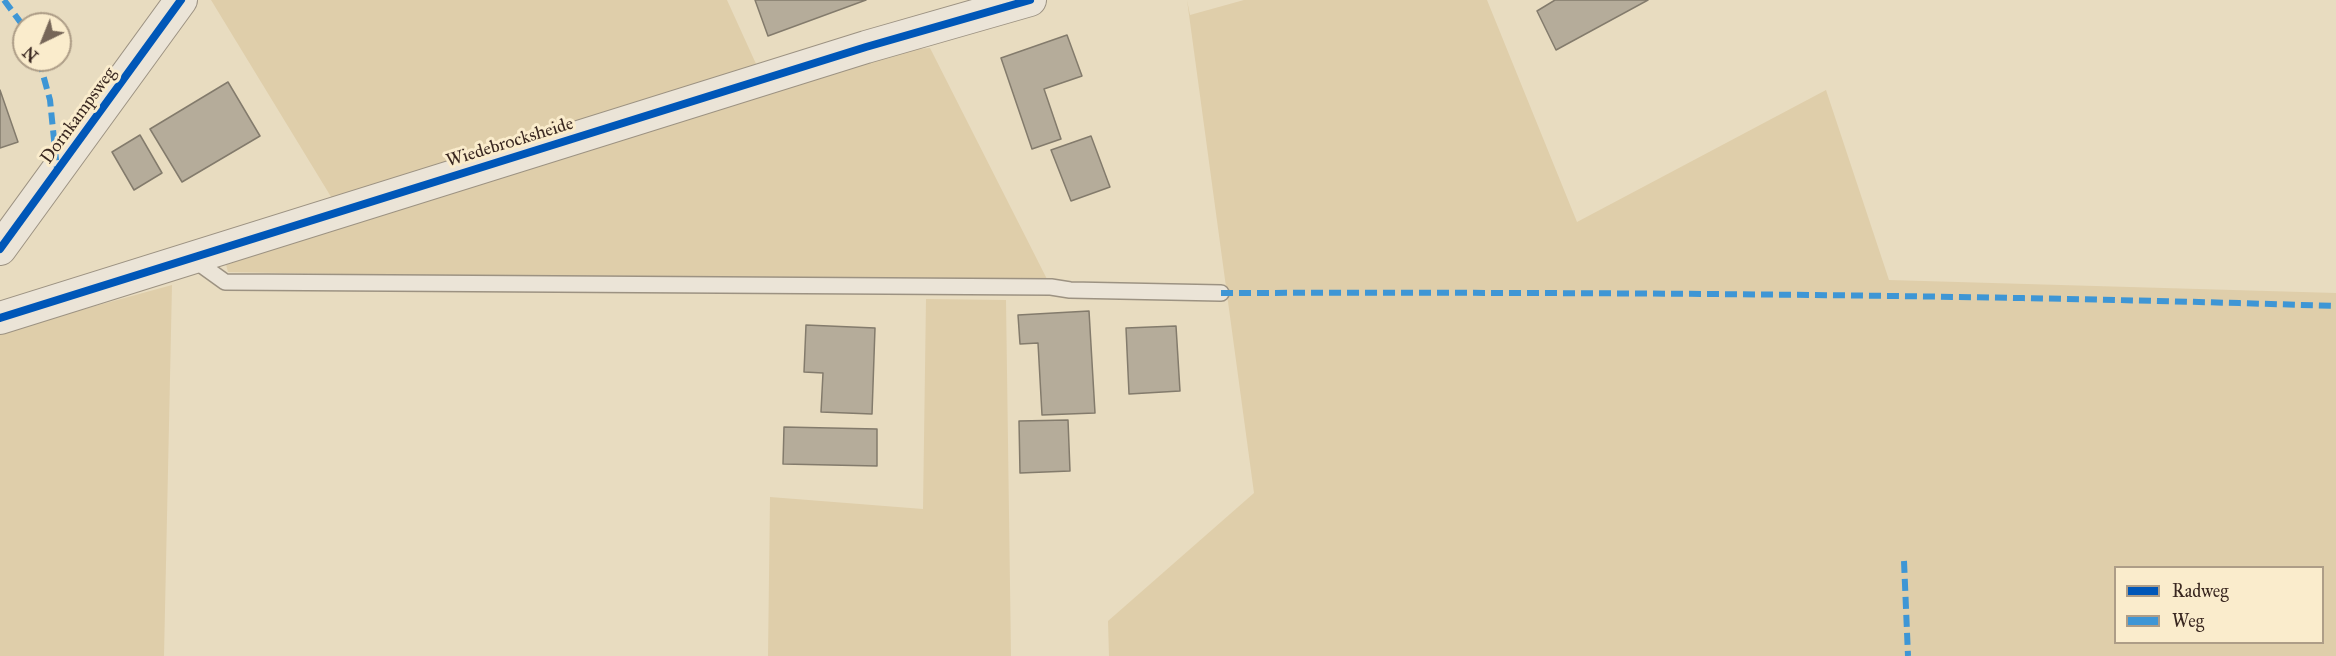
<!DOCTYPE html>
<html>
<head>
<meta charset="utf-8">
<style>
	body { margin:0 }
	#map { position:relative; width:2336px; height:656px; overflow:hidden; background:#e8dcc0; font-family:"IM FELL Great Primer",serif }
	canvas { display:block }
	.legend { position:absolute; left:2114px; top:566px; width:210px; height:78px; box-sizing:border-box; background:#faeccc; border:2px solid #ad9d87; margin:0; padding:8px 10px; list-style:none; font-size:18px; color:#392720 }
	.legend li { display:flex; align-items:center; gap:12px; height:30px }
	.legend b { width:30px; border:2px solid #ad9d87 }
	.north { position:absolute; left:12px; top:12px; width:60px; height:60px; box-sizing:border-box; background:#faeccc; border:2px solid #ad9d87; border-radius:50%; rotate:223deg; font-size:16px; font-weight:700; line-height:24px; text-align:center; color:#392720 }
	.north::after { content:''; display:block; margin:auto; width:21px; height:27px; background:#766658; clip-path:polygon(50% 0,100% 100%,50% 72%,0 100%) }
</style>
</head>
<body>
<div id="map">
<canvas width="2336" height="656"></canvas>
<ul class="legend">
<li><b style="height:8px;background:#0057b8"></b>Radweg</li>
<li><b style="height:8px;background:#3e96d5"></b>Weg</li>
</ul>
<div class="north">N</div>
</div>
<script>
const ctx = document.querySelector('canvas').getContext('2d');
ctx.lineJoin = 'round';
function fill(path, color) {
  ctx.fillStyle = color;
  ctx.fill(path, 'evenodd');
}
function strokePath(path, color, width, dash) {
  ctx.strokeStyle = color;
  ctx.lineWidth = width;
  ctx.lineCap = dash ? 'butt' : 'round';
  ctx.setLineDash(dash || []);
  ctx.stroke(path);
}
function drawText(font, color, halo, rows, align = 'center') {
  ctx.font = font + ' "IM FELL Great Primer",serif';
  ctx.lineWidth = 6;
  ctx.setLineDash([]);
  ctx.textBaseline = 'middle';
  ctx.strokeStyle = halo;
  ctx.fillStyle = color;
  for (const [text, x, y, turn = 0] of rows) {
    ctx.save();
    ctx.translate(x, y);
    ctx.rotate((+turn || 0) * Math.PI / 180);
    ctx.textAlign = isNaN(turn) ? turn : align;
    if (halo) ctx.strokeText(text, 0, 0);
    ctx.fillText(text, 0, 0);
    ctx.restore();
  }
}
fill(new Path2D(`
	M211,0H727L757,66L336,205Z
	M1187,0L1190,15L1244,0H1487L1577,222L1826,90L1889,280L2336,293V656H1109L1108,621L1254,493ZM2116,568H2322V642H2116Z
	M930,48L1051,287L228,272L225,261L907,50Z
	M172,285L164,656H0V332Z
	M926,299L1006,300L1011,656H768L770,497L923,509Z`), '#dfceaa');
const building = new Path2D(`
	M755,0H866L768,36Z
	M1555,0H1648L1556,50L1537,11Z
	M1067,35L1082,76L1044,89L1061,139L1032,149L1001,58Z
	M228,82L260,136L182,182L150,129Z
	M0,90L18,142L0,148Z
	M140,135L162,173L134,190L112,152Z
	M1091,136L1110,187L1071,201L1051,150Z
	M1089,311L1095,413L1042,415L1038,343L1020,344L1018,315Z
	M806,325L875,328L872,414L821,412L823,373L804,372Z
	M1176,326L1180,391L1129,394L1126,328Z
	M1068,420L1070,471L1020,473L1019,421Z
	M784,427L877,429V466L783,464Z`);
fill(building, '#b5ac9a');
strokePath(building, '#837b6c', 1.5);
const service = new Path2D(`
	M193,259L225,282L1051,287L1070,290L1221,293`);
const minor = new Path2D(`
	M0,249L181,0
	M0,318L866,47L1030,0`);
strokePath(service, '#9c9282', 18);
strokePath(minor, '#9c9282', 34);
strokePath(service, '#ebe4d7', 15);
strokePath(minor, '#ebe4d7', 32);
strokePath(new Path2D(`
	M4,0L24,27
	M39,60L50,100L57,169
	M1221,293C1593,292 1964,294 2336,306
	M1904,561L1908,656`), '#3e96d5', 6, [12, 6]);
strokePath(new Path2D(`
	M0,249L181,0
	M0,318L866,47L1030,0`), '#0057b8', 8);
drawText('18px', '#392720', '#faeccc', [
	["Dornkampsweg",79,116,-54],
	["Wiedebrocksheide",510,143,-17]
]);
</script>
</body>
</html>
